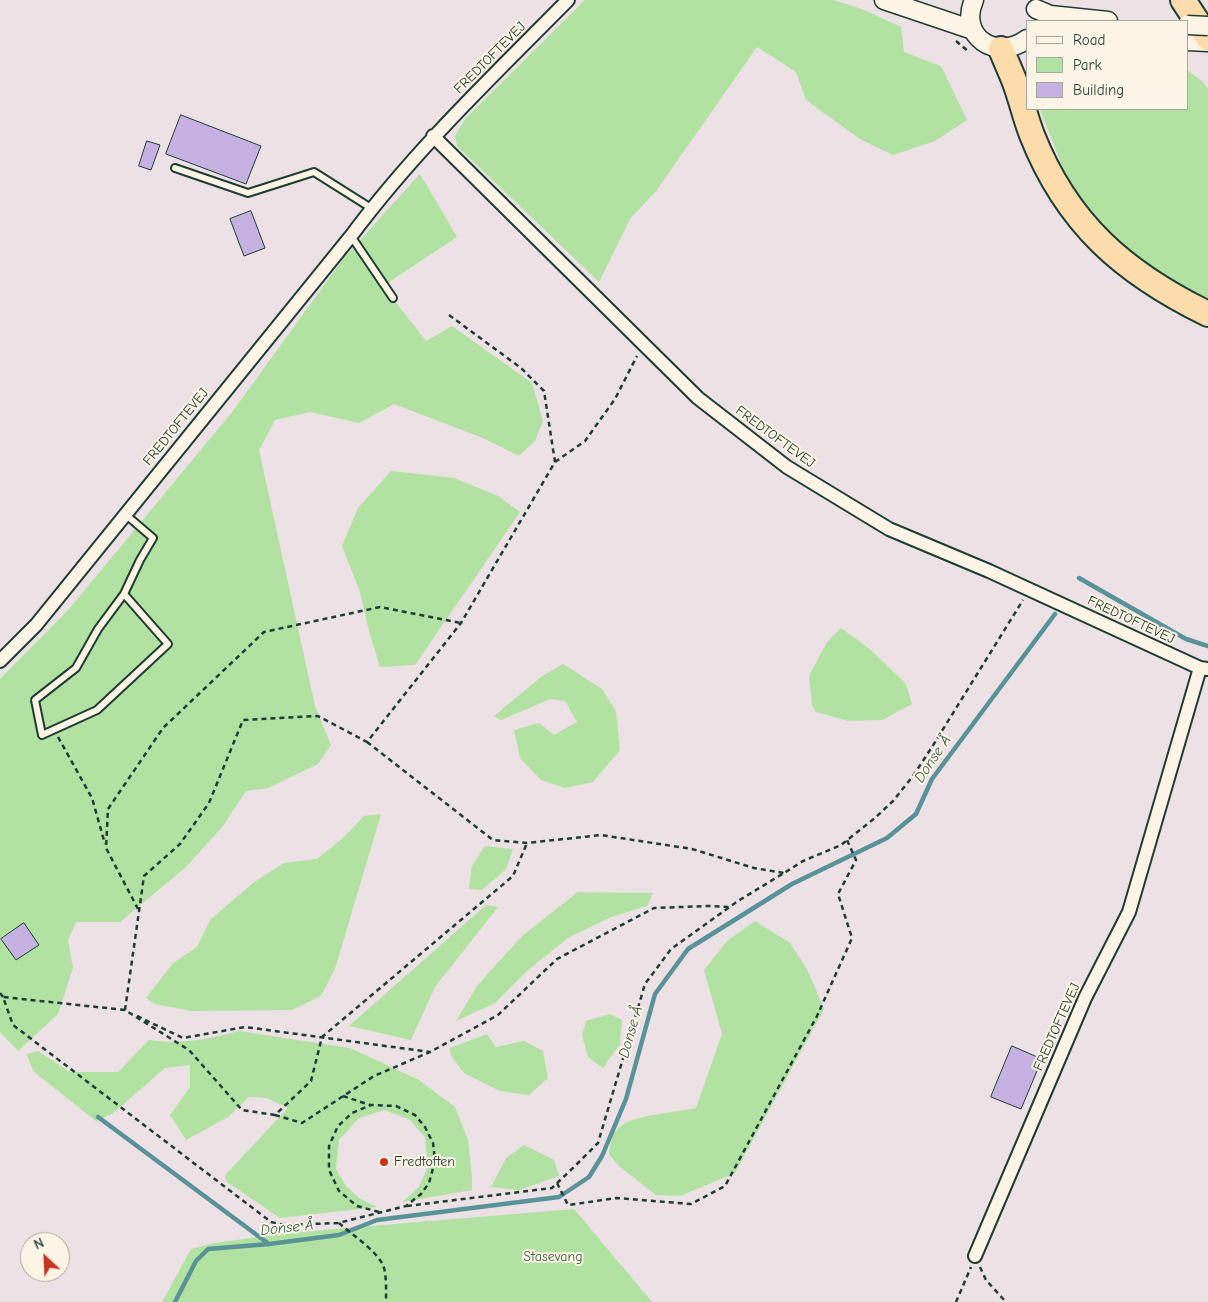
<!DOCTYPE html>
<html>
<head>
<meta charset="utf-8">
<style>
	body { margin:0 }
	#map { position:relative; width:1208px; height:1302px; overflow:hidden; background:#ece1e4; font-family:"Comic Neue",sans-serif }
	canvas { display:block }
	.legend { position:absolute; left:1026px; top:20px; width:162px; height:90px; box-sizing:border-box; background:#fcf5e5; border:1px solid #a4ab9e; margin:0; padding:6px 9px; list-style:none; font-size:15px; color:#1f3d34 }
	.legend li { display:flex; align-items:center; gap:10px; height:25px }
	.legend b { width:25px; border:1px solid #a4ab9e }
	.north { position:absolute; left:20px; top:1232px; width:50px; height:50px; box-sizing:border-box; background:#fcf5e5; border:1px solid #a4ab9e; border-radius:50%; rotate:335deg; font-size:14px; font-weight:700; line-height:20px; text-align:center; color:#1f3d34 }
	.north::after { content:''; display:block; margin:auto; width:18px; height:22px; background:#c8321e; clip-path:polygon(50% 0,100% 100%,50% 72%,0 100%) }
</style>
</head>
<body>
<div id="map">
<canvas width="1208" height="1302"></canvas>
<ul class="legend">
<li><b style="height:6px;background:#fcf5e5"></b>Road</li>
<li><b style="height:14px;background:#b2e2a1"></b>Park</li>
<li><b style="height:14px;background:#c6b2e2"></b>Building</li>
</ul>
<div class="north">N</div>
</div>
<script>
const ctx = document.querySelector('canvas').getContext('2d');
ctx.lineJoin = 'round';
function fill(path, color) {
  ctx.fillStyle = color;
  ctx.fill(path, 'evenodd');
}
function strokePath(path, color, width, dash) {
  ctx.strokeStyle = color;
  ctx.lineWidth = width;
  ctx.lineCap = dash ? 'butt' : 'round';
  ctx.setLineDash(dash || []);
  ctx.stroke(path);
}
function drawText(font, color, halo, rows, align = 'center') {
  ctx.font = font + ' "Comic Neue",sans-serif';
  ctx.lineWidth = 4;
  ctx.setLineDash([]);
  ctx.textBaseline = 'middle';
  ctx.strokeStyle = halo;
  ctx.fillStyle = color;
  for (const [text, x, y, turn = 0] of rows) {
    ctx.save();
    ctx.translate(x, y);
    ctx.rotate((+turn || 0) * Math.PI / 180);
    ctx.textAlign = isNaN(turn) ? turn : align;
    if (halo) ctx.strokeText(text, 0, 0);
    ctx.fillText(text, 0, 0);
    ctx.restore();
  }
}
fill(new Path2D(`
	M585,0H833L862,9L901,27L904,52L941,66L967,120L935,141L893,155L860,139L806,100L796,72L757,47L656,191L630,219L599,282L457,146L455,136L465,119Z
	M1187,70L1202,81L1208,89V302L1161,275L1129,253L1089,214L1066,176L1040,109H1187Z
	M420,174L457,237L383,286L426,341L452,326L532,383L543,421L535,441L519,456L483,438L394,404L359,423L310,412L275,420L259,450L315,706L331,745L318,764L268,788L246,791L223,826L186,867L120,922H76L68,940L73,968L58,1014L18,1051L0,1032V679L69,609L233,411L343,259Z
	M391,471L454,478L498,496L520,512L415,665L380,667L369,631L360,592L342,546L358,508Z
	M841,628L871,650L906,684L912,704L882,720L848,721L816,712L812,705L809,676L827,642Z
	M563,664L602,689L616,711L620,750L593,782L565,788L541,780L520,758L514,730L539,723L554,735L577,722L565,701L550,699L501,720L494,716L541,677Z
	M381,814L335,969L321,996L292,1010L191,1011L155,1004L146,998L173,963L197,947L210,920L253,883L284,863L317,859L343,838L364,816Z
	M485,846L513,849L506,869L482,890L469,889L472,866Z
	M578,892L653,893L647,906L611,917L568,938L527,971L495,1003L456,1021L477,986L522,936Z
	M486,905L498,907L435,987L411,1040L349,1026Z
	M755,921L790,943L807,969L824,1009L735,1173L680,1196L656,1195L620,1167L609,1154C610,1144 612,1132 621,1126C634,1115 678,1112 696,1108L722,1034L704,970L727,941Z
	M610,1014L622,1020L620,1044L603,1068L588,1057L582,1035L586,1021Z
	M239,1031L350,1048L419,1080L455,1107L468,1140L472,1176V1190L402,1202L419,1187L428,1167L425,1137L409,1119L384,1110L359,1118L339,1140L336,1169L346,1186L359,1198L377,1207L280,1218L227,1182L225,1177L226,1174L288,1108L267,1098L249,1097L228,1117L186,1140L170,1115L190,1087V1065L165,1068L113,1113L96,1121L33,1071L27,1054L38,1051L70,1072H118L149,1040C180,1045 209,1039 239,1031Z
	M487,1034L496,1047L524,1041L543,1051L548,1078L529,1095L500,1091L464,1073L451,1056L450,1048Z
	M524,1145L554,1160L559,1176L519,1190L491,1187L506,1158Z
	M574,1209L652,1302H162L191,1249L215,1243L287,1233Z`), '#b2e2a1');
strokePath(new Path2D(`
	M1079,578L1186,639L1208,646
	M98,1117L269,1244
	M175,1302L196,1261L208,1249L269,1244L339,1235L377,1220L559,1197L589,1177L602,1156L626,1099L655,994L688,949L792,884L887,838L916,814L932,779L1055,614`), '#589398', 4.5);
const building = new Path2D(`
	M181,115L261,146L246,184L166,154Z
	M147,141L160,145L151,170L139,166Z
	M251,211L265,248L244,256L230,219Z
	M24,923L39,945L16,960L1,939Z
	M1012,1046L1042,1059L1021,1109L991,1097Z`);
fill(building, '#c6b2e2');
strokePath(building, '#1f3d34', 1);
const lane = new Path2D(`
	M175,168L248,193L314,172L371,208
	M351,236L393,298
	M124,594L168,644L97,710L42,735L35,700L76,668L98,629L124,594L140,560L153,538L125,514`);
const street = new Path2D(`
	M433,136L698,398L787,467L889,529L989,571L1200,668L1208,669
	M0,661L36,625L351,236C415,150 493,76 568,0
	M975,1256L1085,998L1129,912L1200,668`);
const secondary = new Path2D(`
	M884,0L973,30
	M974,0C958,36 996,62 1027,39
	M1036,9L1050,15L1108,21
	M1187,41L1208,42`);
const highway = new Path2D(`
	M1183,0L1208,38
	M1001,49C1005,59 1010,70 1014,80C1021,98 1025,117 1032,135C1067,224 1124,273 1208,314`);
strokePath(lane, '#1f3d34', 10);
strokePath(street, '#1f3d34', 16);
strokePath(secondary, '#1f3d34', 21);
strokePath(highway, '#1f3d34', 28);
strokePath(new Path2D(`
	M956,41L969,52
	M449,315L521,368L544,391L555,462L461,623L367,742L318,716L243,720L209,803L180,844L144,876L125,1010L189,1050L242,1110L275,1115L311,1081L322,1037L513,876L527,843
	M555,462L585,441L615,399L637,356
	M58,737L92,798L105,844
	M367,742L493,840L527,843L601,835L692,849L754,868L784,873
	M138,909L106,848L108,809L163,728L264,632L380,607L461,623
	M0,993L3,997
	M125,1010L3,997L13,1025L271,1222L284,1225L338,1223L406,1206L421,1194L429,1183L435,1161L433,1143L425,1127L415,1115L396,1106L371,1105L352,1113L338,1126L329,1146V1170L339,1191L357,1206L379,1212
	M137,1016L183,1038L245,1027L430,1052
	M343,1096L370,1105
	M275,1115L302,1123L374,1076L430,1052L498,1015L557,959L654,908L708,906L730,907
	M557,1183L568,1205L617,1198L691,1204L725,1186L817,1016L852,938L838,894L856,860L847,840
	M407,1206L552,1188L577,1164L598,1143L645,984L671,949L738,901L784,873L803,861L841,845L875,818L893,801L913,776L932,747L1023,600
	M339,1223C352,1235 372,1247 382,1263C387,1271 386,1292 386,1302
	M980,1267L986,1280L1006,1302
	M956,1302L971,1267`), '#1f3d34', 2.5, [5, 4]);
strokePath(lane, '#fcf5e5', 6);
strokePath(street, '#fcf5e5', 12);
strokePath(secondary, '#fcf5e5', 18);
strokePath(highway, '#fddcac', 24);
const secondaryBridge = new Path2D(`
	M1187,25L1208,26`);
strokePath(secondaryBridge, '#1f3d34', 21, []);
strokePath(secondaryBridge, '#fcf5e5', 18);
for (const [x, y, r, color] of [
	[384,1162,5,"#c8321e"]
]) {
  const dot = new Path2D();
  dot.arc(x, y, r, 0, 2 * Math.PI);
  ctx.fillStyle = color;
  ctx.fill(dot);
  strokePath(dot, '#fcf5e5', 2);
}
drawText('14px', '#1f3d34', '#fcf5e5', [
	["FREDTOFTEVEJ",490,58,-45],
	["FREDTOFTEVEJ",176,427,-51],
	["FREDTOFTEVEJ",775,437,36],
	["FREDTOFTEVEJ",1131,620,25],
	["FREDTOFTEVEJ",1057,1027,-66]
]);
drawText('14px', '#1f3d34', '#fcf5e5', [
	["Fredtoften",394,1162]
], 'left');
drawText('14px', '#3c5e4a', '#fcf5e5', [
	["Stasevang",553,1257]
]);
drawText('italic 15px', '#325a55', '#fcf5e5', [
	["Donse Å",933,759,-56],
	["Donse Å",631,1032,-74],
	["Donse Å",287,1228,-6]
]);
</script>
</body>
</html>
